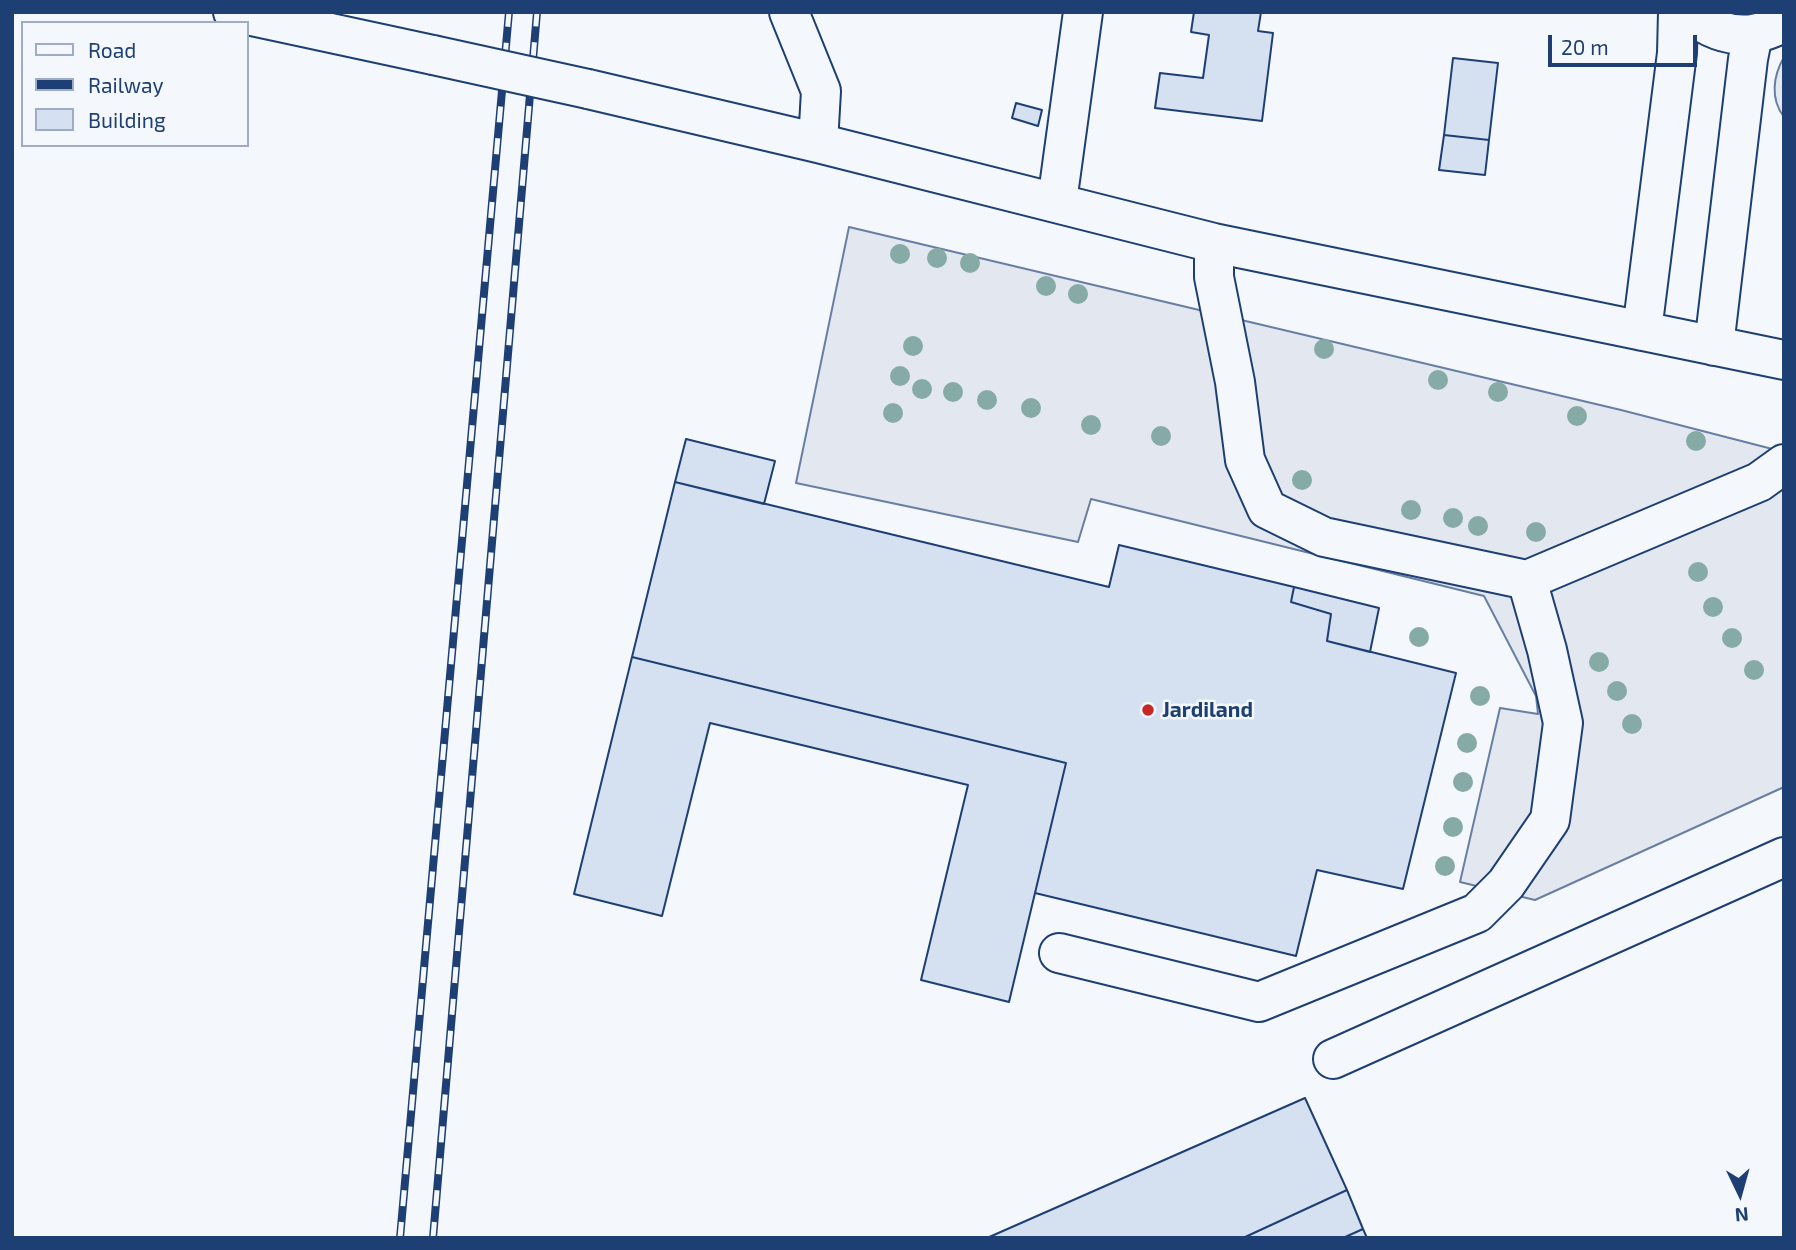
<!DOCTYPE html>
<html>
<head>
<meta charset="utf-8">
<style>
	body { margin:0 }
	#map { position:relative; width:1796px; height:1250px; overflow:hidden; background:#f4f7fb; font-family:"Exo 2",sans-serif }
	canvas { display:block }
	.frame { position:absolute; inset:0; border:14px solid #1d3f73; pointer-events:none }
	.legend { position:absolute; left:21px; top:21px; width:228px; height:126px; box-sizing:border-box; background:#f4f7fb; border:2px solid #9eadc5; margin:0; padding:9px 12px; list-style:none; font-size:21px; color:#1d3f73 }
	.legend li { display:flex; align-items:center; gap:14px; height:35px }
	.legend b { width:35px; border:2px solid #9eadc5 }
	.north { position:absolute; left:1705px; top:1159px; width:70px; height:70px; -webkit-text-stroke:5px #f4f7fb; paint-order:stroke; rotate:175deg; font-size:19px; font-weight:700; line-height:28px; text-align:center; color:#1d3f73 }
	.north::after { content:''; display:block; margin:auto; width:24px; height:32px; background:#1d3f73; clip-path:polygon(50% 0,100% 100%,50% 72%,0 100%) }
	.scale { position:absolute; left:1548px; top:35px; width:149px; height:32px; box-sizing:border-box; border:4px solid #1d3f73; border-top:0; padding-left:9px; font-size:21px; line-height:24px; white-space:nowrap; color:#1d3f73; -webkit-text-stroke:5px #f4f7fb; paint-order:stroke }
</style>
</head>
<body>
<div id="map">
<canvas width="1796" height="1250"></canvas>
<div class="frame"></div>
<ul class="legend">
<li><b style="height:9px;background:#f4f7fb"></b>Road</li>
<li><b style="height:9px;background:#1d3f73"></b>Railway</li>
<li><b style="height:19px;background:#d5e0f0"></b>Building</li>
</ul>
<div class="north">N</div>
<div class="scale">20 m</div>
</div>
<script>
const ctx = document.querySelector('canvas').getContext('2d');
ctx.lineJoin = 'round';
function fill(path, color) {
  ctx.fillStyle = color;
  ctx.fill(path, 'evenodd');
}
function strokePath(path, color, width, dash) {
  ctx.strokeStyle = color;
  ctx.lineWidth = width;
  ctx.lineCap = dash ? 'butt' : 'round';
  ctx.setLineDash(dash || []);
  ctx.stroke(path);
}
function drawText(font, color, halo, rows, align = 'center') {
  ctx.font = font + ' "Exo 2",sans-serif';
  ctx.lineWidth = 5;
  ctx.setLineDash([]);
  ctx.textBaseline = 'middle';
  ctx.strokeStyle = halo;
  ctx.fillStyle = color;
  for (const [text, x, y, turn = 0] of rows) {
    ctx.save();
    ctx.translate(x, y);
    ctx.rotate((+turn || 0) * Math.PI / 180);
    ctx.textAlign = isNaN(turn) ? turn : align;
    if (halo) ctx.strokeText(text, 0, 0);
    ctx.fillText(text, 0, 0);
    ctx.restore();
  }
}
const green = new Path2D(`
	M1784,57V117C1770,99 1773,76 1784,57Z`);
fill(green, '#e3e9f0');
strokePath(green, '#687fa3', 2);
const parking = new Path2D(`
	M849,227L1621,410L1784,452V787L1535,900L1460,882L1500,708L1538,714L1536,696L1484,596L1091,499L1078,542L796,483Z`);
fill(parking, '#e3e8f0');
strokePath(parking, '#687fa3', 2);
const building = new Path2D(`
	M1194,12H1261L1258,31L1273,33L1262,121L1155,108L1160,73L1203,78L1209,35L1191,32Z
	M1453,58L1498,63L1489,140L1444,135Z
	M1016,103L1042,110L1038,126L1012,118Z
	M1444,135L1489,140L1485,175L1439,170Z
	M686,439L775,461L764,504L675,482Z
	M675,482L1109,587L1119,545L1294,587L1291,602L1331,614L1327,641L1456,673L1403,889L1317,870L1296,956L1035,893L1066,763L632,657Z
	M1294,587L1379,608L1370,652L1327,641L1331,614L1291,602Z
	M632,657L1066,763L1009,1002L921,980L968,785L710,723L662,916L574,894Z
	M1305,1098L1347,1190L1243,1238H987Z
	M1347,1190L1363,1229L1343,1238H1243Z
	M1363,1229L1367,1238H1343Z`);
fill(building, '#d5e0f0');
strokePath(building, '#1d3f73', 2);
const minor = new Path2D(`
	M233,12L433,55
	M789,12L821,91L818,143
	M1690,12C1706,28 1729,37 1752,34C1762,33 1774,27 1784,23
	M588,89L818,143L1214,243L1784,360
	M1057,202L1083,12
	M1214,243V277L1235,382L1245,460L1267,509L1324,537L1527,580L1759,482L1784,464
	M1642,331L1677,53L1678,12
	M1714,346L1748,59L1753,34
	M1059,953L1259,1002L1477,913L1506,884L1550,820L1563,723L1547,650L1527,580
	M1333,1059L1784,857`);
strokePath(minor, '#1d3f73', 42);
strokePath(minor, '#f4f7fb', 38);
const rail = new Path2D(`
	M400,1238L509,12
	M433,1238L537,12`);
strokePath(rail, '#1d3f73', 8);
strokePath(rail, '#f4f7fb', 5, [16]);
const minorBridge = new Path2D(`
	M433,55L588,89`);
strokePath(minorBridge, '#1d3f73', 42, []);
strokePath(minorBridge, '#f4f7fb', 38);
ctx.fillStyle = '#86aba6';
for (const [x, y] of [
	[900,254],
	[937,258],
	[970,263],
	[1046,286],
	[1078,294],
	[913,346],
	[1324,349],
	[900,376],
	[1438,380],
	[922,389],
	[953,392],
	[1498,392],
	[987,400],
	[1031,408],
	[893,413],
	[1577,416],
	[1091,425],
	[1161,436],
	[1696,441],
	[1302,480],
	[1411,510],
	[1453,518],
	[1478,526],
	[1536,532],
	[1698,572],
	[1713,607],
	[1419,637],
	[1732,638],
	[1599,662],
	[1754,670],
	[1617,691],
	[1480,696],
	[1632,724],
	[1467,743],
	[1463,782],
	[1453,827],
	[1445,866]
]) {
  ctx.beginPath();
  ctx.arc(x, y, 10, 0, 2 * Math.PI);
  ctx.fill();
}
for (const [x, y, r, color] of [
	[1148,710,7,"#c62828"]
]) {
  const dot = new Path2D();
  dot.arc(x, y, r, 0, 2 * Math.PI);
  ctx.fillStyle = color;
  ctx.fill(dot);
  strokePath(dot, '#f4f7fb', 2.5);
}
drawText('bold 21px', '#1d3f73', '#f4f7fb', [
	["Jardiland",1162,710]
], 'left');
</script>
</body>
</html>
